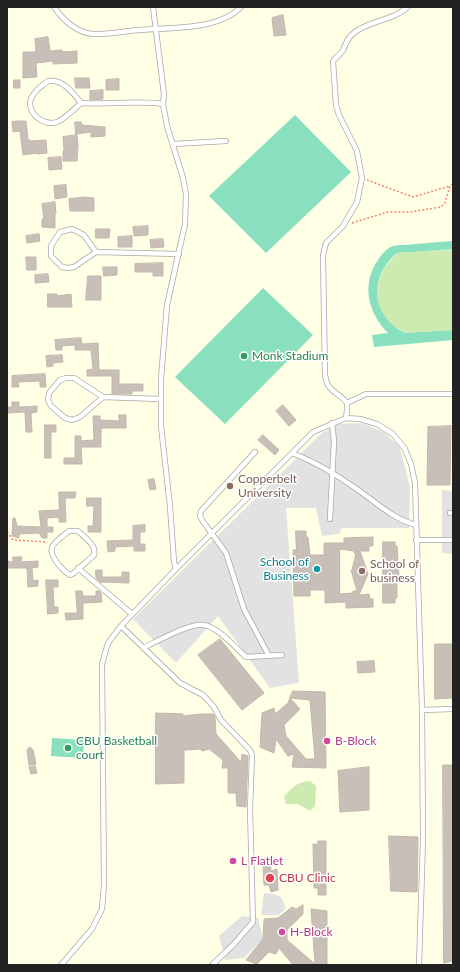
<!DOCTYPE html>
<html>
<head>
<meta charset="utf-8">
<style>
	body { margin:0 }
	#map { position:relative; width:460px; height:972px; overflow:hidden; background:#f2efe9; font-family:Lato,sans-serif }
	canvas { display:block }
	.frame { position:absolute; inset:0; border:8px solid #222; pointer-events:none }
</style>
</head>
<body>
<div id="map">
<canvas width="460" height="972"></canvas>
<div class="frame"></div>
</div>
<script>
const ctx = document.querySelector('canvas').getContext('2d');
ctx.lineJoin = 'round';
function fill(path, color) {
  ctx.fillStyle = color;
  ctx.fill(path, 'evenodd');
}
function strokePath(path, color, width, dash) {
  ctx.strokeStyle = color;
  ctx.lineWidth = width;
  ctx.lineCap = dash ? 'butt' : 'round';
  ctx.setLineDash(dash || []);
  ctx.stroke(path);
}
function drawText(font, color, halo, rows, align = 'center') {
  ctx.font = font + ' Lato,sans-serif';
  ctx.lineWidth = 3;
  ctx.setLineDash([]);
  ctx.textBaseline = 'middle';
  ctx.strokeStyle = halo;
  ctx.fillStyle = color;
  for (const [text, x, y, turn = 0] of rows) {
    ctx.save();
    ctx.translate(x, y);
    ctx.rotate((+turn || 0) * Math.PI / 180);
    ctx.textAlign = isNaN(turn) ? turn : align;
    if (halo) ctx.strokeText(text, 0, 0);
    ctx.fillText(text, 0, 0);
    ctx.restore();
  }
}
fill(new Path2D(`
	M7,7H453V965H7Z`), '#ffffe5');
fill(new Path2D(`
	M453,249V330L405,333L394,326L385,317L379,305L377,292L379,280L384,268L397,253Z
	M310,781L316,786L315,806L310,811L298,804H286L284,796C294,787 296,782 310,781Z`), '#cdebb0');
fill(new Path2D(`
	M295,115L351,172L266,253L209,196Z
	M453,241V249L397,253C368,277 371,316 405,333L453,330V340L374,347L372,335L388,333C368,313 361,284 378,260C381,255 386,249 391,247C395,245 402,245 407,245C422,243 438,242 453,241Z
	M263,288L313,335L225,424L175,377Z
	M52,738L84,740L83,758L51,756Z`), '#88e0be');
fill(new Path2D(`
	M361,423L384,432L400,447L410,488L409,528H342L339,534L322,536L316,508H286L299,683L270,688L218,616L176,663L133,619L322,433L339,424Z
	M442,490L453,491V554L442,553Z
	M264,893L273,894L281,897L286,908L279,915H261Z
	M242,916L258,918L263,939L244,958L225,960L219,936Z`), '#e2e2e2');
const building = new Path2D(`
	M283,15L286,35L274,36L272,18Z
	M48,37L50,51L62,50V52L77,51V63L53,64V61L36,63L37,77L23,78V52H36L35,39Z
	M75,78H89L90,88H76Z
	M119,79V90H106V80Z
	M14,80H20V88H14Z
	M103,90V99L90,100V91Z
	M18,121H26L28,140H30V141L46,140L47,153L37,154V153L23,155L20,131L13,132L12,122Z
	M75,122H81L82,125L105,127V136L91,137V132L76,134Z
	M77,135L78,145L77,161H63V151H64L63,137Z
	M61,157L62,169L49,170L48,158Z
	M66,185L67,197L55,199L54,186Z
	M85,197L94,198V211H70L69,199Z
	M55,202L56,213H55V228L42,227V219H44L42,204Z
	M148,226V235L134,236L133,227Z
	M96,229H110L109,238H96Z
	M39,234L40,241L27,243L26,236Z
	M132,236V247H118V237Z
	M163,239L164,247L151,248L150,240Z
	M26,257H36V270H27Z
	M163,263V276H153V272H135V264Z
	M103,267H117V275L104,276Z
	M48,274L49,282L35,283V275Z
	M88,276H101V300H86Z
	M48,294H57V296L71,294L72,307H48Z
	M81,338L82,344L98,343L99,370H119V384H143V391H132V394H112V376H87V370L93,369L91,350H75V345L62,346V350H56L55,340Z
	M62,355L63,362L53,363V366L47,367L46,356Z
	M45,374L46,387H40V381L18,382L19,387H12V376Z
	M12,402H19V407L37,406V412L31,413L32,432H26L25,412L7,413V407H12Z
	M283,405L296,420L289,426L276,411Z
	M119,415H126V428H101V447H81L82,464H64V458H75V436H81V441L94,440L93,416H100V420L119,421Z
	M45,425H56V432H51V458H45Z
	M451,426L450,485H427L428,427Z
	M263,435L279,450L275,455L258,440Z
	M154,479L156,489L150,490L148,480Z
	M59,492H76L75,498H65L66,522H59V517L47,518V527H53V532H47V538H42L39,533L19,534V538L12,536L13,518H15L17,526L41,527L39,511L59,510Z
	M87,498H101V532H88V526H93L94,506H87Z
	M145,525V532H140V544H145V551H134V546L115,547V551L108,552L107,541L133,540V526Z
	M296,531H306V537H308L310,555H324V543H344V538L373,537V546H369V551H360L368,574L359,595L369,594L370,599H373V607L346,608V602L325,603V590H310V596H294L293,550H296ZM340,549L354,551V553H356L352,570H351L357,591H353V593L340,594Z
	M383,542H395V546H397L399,577H397V598H395V603H383Z
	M13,557H22L21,562L38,561V567L32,568L33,581L38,580V586L28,587L27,568H7V561L13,562Z
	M96,570H102V577H122V572H129V583L100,582L96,578Z
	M46,580H58V587H53L54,607H58V613L48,614Z
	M76,591H82L83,596H96V591H99L101,593L102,602L83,603V619L66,620L65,613H77Z
	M220,639L264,693L242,710L198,655Z
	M435,644H453V698L435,699Z
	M374,661L375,672L358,673L357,662Z
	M293,691L325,692L326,768L292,767L294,754L288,756L276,739L274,753L260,747L262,713L274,708L275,714L288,703L290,698L300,709L284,725L286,736L306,759H315L310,700L290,698Z
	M156,713L183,714V716L200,714H213L215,717L216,734L241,762L242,754L248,756L246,807L237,806L236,793H228V768H222L223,760L209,749L202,751L201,749L184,750V783L156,784Z
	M30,747L33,750L36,764L29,765L27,750Z
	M443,765H453V961L444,963Z
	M35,766L37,773L31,774L29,767Z
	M369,767V810L340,812L338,771Z
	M389,836L418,837L417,892L391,891Z
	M318,841H326V895H318V888H314L313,844H318Z
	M270,864L271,871L277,869L278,890L271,892L269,885H264L263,866Z
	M303,905V914L287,930V940L315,964L311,909L327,911V965H293L279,948L276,954L269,952L257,964L246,960L263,939L264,919L278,918L292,907L296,909Z`);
fill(building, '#c7bfb8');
strokePath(building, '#c4b6ab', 1);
const service = new Path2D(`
	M54,7C63,20 77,33 93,34C105,35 126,31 139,30C169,27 218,31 241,7
	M153,7L164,94L163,104
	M81,103C74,94 63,79 49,81C46,82 42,86 39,88C35,92 30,98 30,103C30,116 45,126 57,122C65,119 74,109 81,103C108,105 137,100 163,104L167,126L183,178L186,194L185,224L167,305L161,379V426L170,506L174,562L176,569
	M173,144L226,141
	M96,252L84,235L72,229L60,232L51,246V256L62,267L68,268L74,267L96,252L179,254
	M103,397L80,417L72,420L65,418L51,406L48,400L49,393L60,380L66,378H74L103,397L160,399
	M347,403C342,396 332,392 328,385C326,382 326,378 325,375L323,255L326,243L343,226L357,202L362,178L357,151L339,115L336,105L333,61C336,57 341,54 343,50C346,43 348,37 355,32C371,20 392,21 408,7
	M346,418L347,410V403L366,394H453
	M255,452L201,511L200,516L202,520L226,553L244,609L269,656
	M292,453C316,462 340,477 361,492C379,505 394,519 416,525
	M450,513H453
	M330,519L334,441L332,423
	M69,531H78C84,537 97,545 94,555L74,573L70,575C64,572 62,568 58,564C44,546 55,543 69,531Z
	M416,540H453
	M78,568L132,614
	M121,626L180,683L203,695L214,707L221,720L250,750L252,755L250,809L253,922L234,944L212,965
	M143,648C158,641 189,623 204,625C218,627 236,648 246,657L282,655
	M422,710L453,709
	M61,965L92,929L102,909L104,885L102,664L108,643L121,626L176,569L313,432L346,418L360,419L377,424L393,434L405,449L411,464L415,483L422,710L423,840L419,965`);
strokePath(service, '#a9a9a9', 6);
strokePath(new Path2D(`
	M367,180L413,197L450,186
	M352,223L388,212H410L441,207L445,203L450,186L453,184
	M7,532L13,540L46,542L47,543`), '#fa8072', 1.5, [2, 2]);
strokePath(service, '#fff', 4.5);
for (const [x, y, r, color] of [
	[244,356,4,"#2e9e5b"],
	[230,486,4,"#8d6e63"],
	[317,569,4,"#0f9aa8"],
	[362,571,4,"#8d6e63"],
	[327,741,4,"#d1479c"],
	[68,748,4,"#2e9e5b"],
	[233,861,4,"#d1479c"],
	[270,878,5,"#e0444e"],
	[282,932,4,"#d1479c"]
]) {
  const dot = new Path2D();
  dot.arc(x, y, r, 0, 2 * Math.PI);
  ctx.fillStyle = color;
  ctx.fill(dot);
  strokePath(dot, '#fff', 1.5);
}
drawText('12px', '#27864d', '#fff', [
	["Monk Stadium",252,356],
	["CBU Basketball",76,741],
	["court",76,755]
], 'left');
drawText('12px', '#785e54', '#fff', [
	["Copperbelt",238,479],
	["University",238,493],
	["School of",370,564],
	["business",370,578]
], 'left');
drawText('12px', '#0d838f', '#fff', [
	["School of",309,562],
	["Business",309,576]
], 'right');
drawText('12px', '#b23c85', '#fff', [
	["B-Block",335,741],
	["L Flatlet",241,861],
	["H-Block",290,932]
], 'left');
drawText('12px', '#be3a42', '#fff', [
	["CBU Clinic",279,878]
], 'left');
</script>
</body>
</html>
